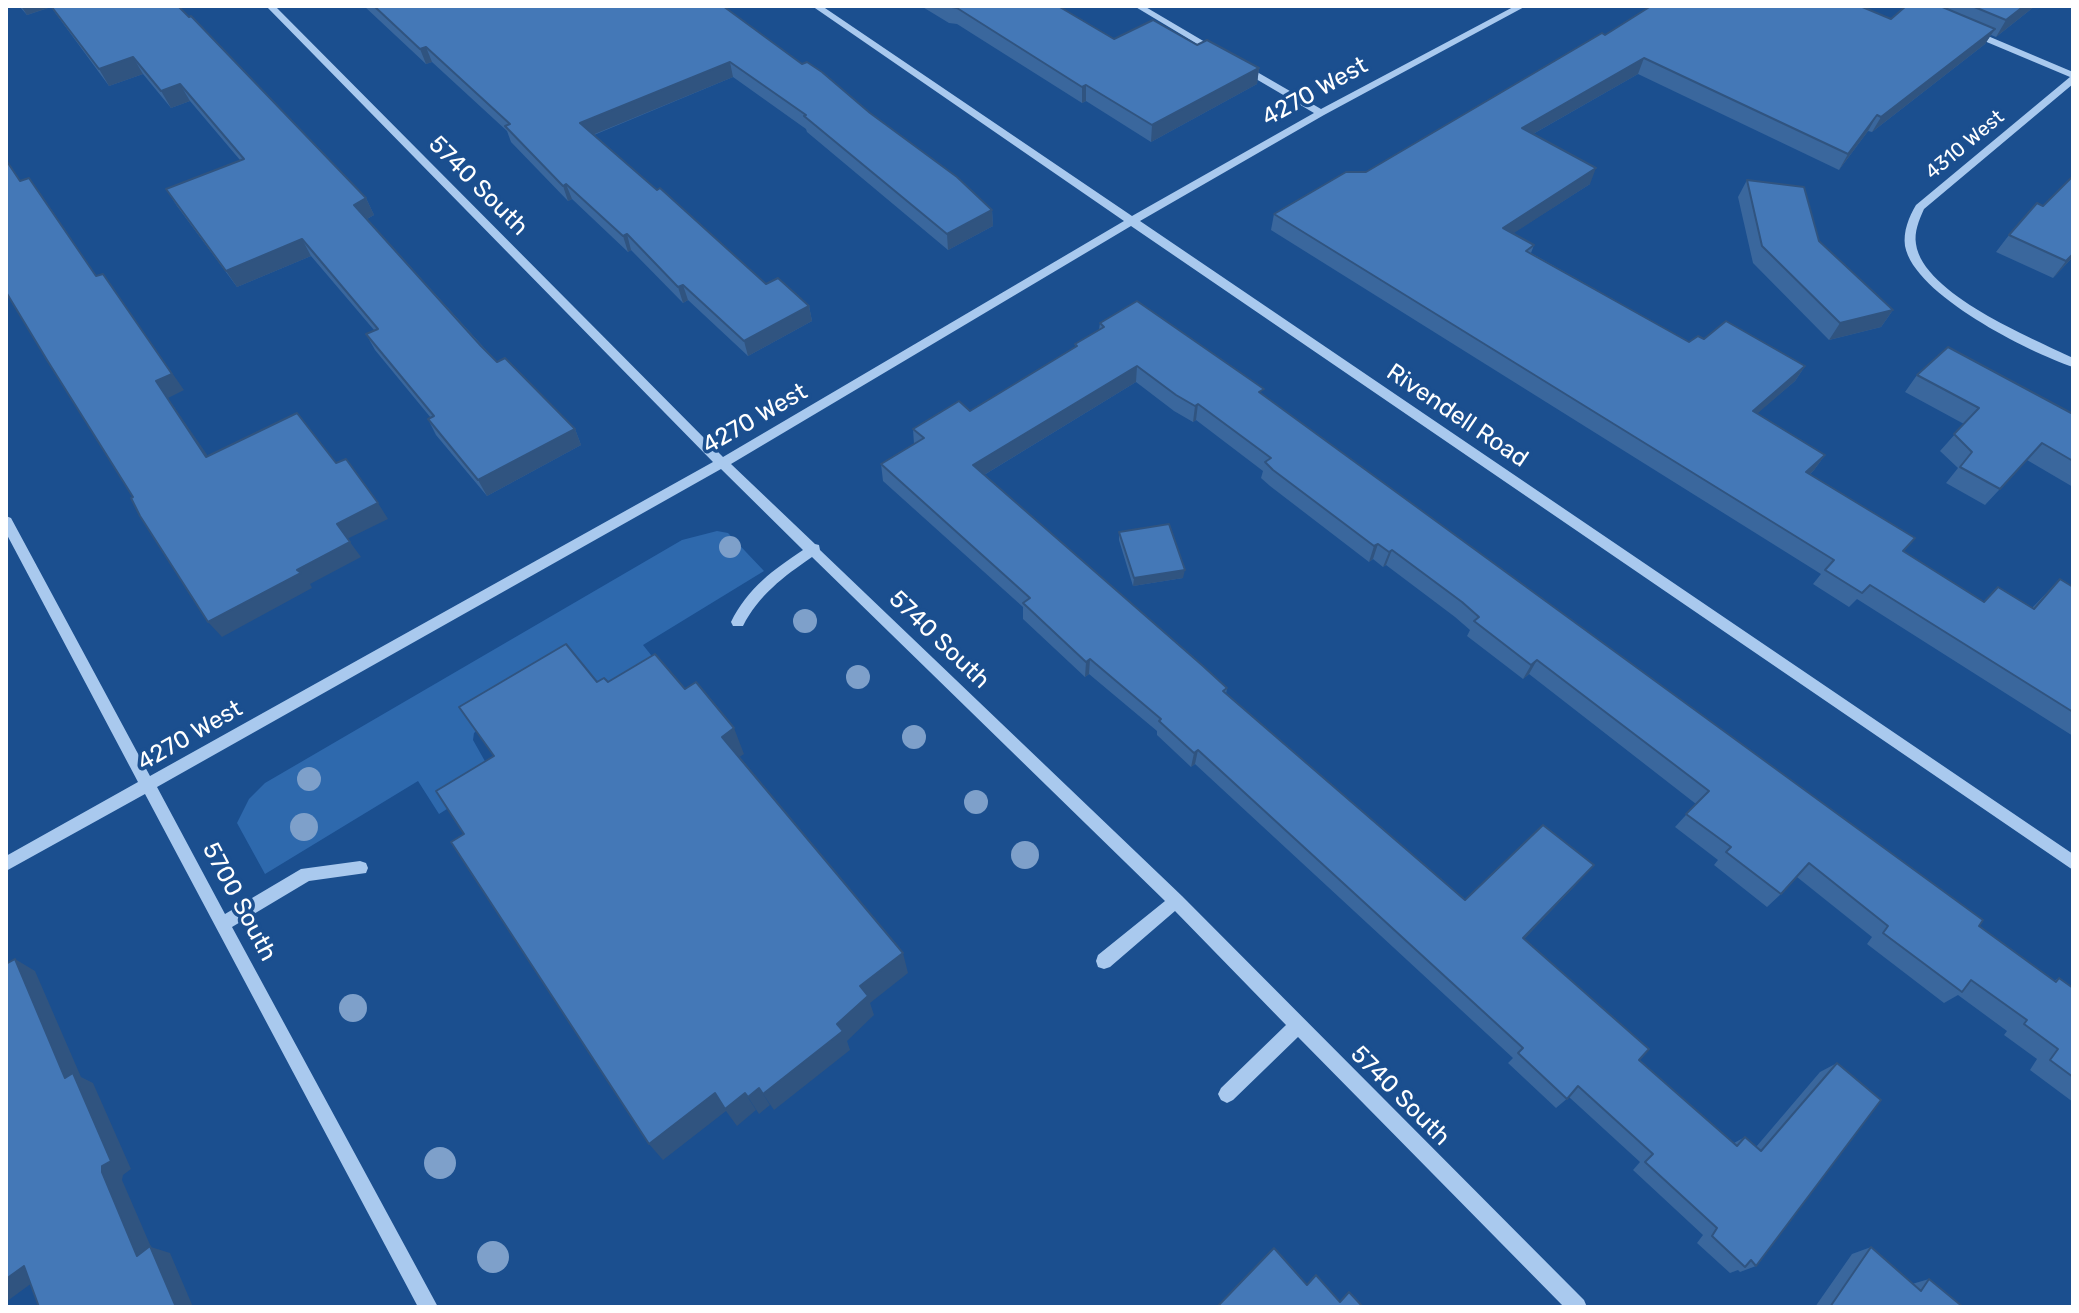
<!DOCTYPE html>
<html>
<head>
<meta charset="utf-8">
<style>
	body { margin:0 }
	#map { position:relative; width:2079px; height:1313px; overflow:hidden; background:#1b4f8f; font-family:Rubik,sans-serif }
	canvas { display:block }
	.frame { position:absolute; inset:0; border:8px solid #fff; pointer-events:none }
</style>
</head>
<body>
<div id="map">
<canvas width="2079" height="1313"></canvas>
<div class="frame"></div>
</div>
<script>
const ctx = document.querySelector('canvas').getContext('2d');
ctx.lineJoin = 'round';
function fill(path, color) {
  ctx.fillStyle = color;
  ctx.fill(path, 'evenodd');
}
function strokePath(path, color, width, dash) {
  ctx.strokeStyle = color;
  ctx.lineWidth = width;
  ctx.lineCap = dash ? 'butt' : 'round';
  ctx.setLineDash(dash || []);
  ctx.stroke(path);
}
function drawText(font, color, halo, rows, align = 'center') {
  ctx.font = font + ' Rubik,sans-serif';
  ctx.lineWidth = 7;
  ctx.setLineDash([]);
  ctx.textBaseline = 'middle';
  ctx.strokeStyle = halo;
  ctx.fillStyle = color;
  for (const [text, x, y, turn = 0] of rows) {
    ctx.save();
    ctx.translate(x, y);
    ctx.rotate((+turn || 0) * Math.PI / 180);
    ctx.textAlign = isNaN(turn) ? turn : align;
    if (halo) ctx.strokeText(text, 0, 0);
    ctx.fillText(text, 0, 0);
    ctx.restore();
  }
}
fill(new Path2D(`
	M717,531L728,533L764,571L643,645L659,665L607,697L520,692L474,733L473,740L495,779L439,814L418,781L265,874L237,823L249,799L265,783L682,540Z`), '#2e69ad');
fill(new Path2D(`
	M266,6H275L723,457L1124,221L812,6H822L1132,216L1314,113L1239,69V65H1245L1321,109L1515,6H1526L1324,115L1140,221L2073,854V870L1131,226L731,464L815,544L819,545L820,550L1182,896L1584,1300L1587,1307H1564L1298,1037L1233,1100L1227,1103L1221,1100L1218,1094L1221,1088L1286,1025L1175,911L1110,967L1104,969L1098,967L1096,961L1098,955L1165,901L812,557C783,577 759,595 743,626H733L731,622C748,588 773,570 803,550L721,469L157,787L225,914L301,869L360,861L366,863L368,868L366,873L309,881L232,927L438,1307H418L145,794L6,871V856L138,782L6,533V516L11,518L150,776L713,462Z
	M1134,6H1144L1222,52L1214,54Z
	M1970,31H1976L2073,72V84L1924,209C1919,220 1914,232 1916,244C1923,294 2032,338 2073,358V367C2029,352 1914,295 1905,246C1903,231 1909,217 1916,205L2070,77L1970,35Z`), '#a9c9ee');
ctx.fillStyle = '#7ea0ca';
for (const [x, y, r] of [
	[730,547,11],
	[805,621,12],
	[858,677,12],
	[914,737,12],
	[309,779,12],
	[976,802,12],
	[304,827,14],
	[1025,855,14],
	[353,1008,14],
	[440,1163,16],
	[493,1257,16]
]) {
  ctx.beginPath();
  ctx.arc(x, y, r, 0, 2 * Math.PI);
  ctx.fill();
}
fill(new Path2D(`
	M19,6H178L366,198L374,215L367,219L497,362L575,429L581,445L487,496L436,435L428,419L431,418L375,350L366,334L374,330L311,256L237,287L177,206L166,189L240,160L190,101L171,108L143,74L109,86L51,7L27,15Z
	M364,6H723L870,113L992,210L993,226L948,250L807,132L806,129L733,77L594,135L766,284L809,306L812,321L748,356L688,300L683,303L631,250L628,252L572,199L568,201L511,142L507,131L432,62L426,64Z
	M921,6H1058L1114,39L1197,45L1259,68L1257,84L1151,142L1086,101L1082,103L957,24L949,23Z
	M1906,6H2035L1996,37L1991,35L1985,44L1872,132L1868,131L1839,170L1638,74L1533,134L1590,184L1513,233L1534,245L1531,253L1689,342L1704,339L1805,366L1795,381L1757,413L1825,455L1814,470L1810,474L1915,538L1903,551L1983,602L1998,587L2032,608L2060,579L2073,587V736L1857,599L1849,607L1813,584L1821,574L1271,230L1274,214L1366,172L1605,35L1891,19Z
	M1747,180L1893,310L1881,327L1829,340L1753,263L1738,197Z
	M2043,206L2073,257L2053,278L1996,252L2009,235Z
	M1100,323L1263,395L1979,926L2054,981L2059,978L2073,988V1102L2030,1070L2037,1059L2004,1035L2007,1031L1958,995L1944,1003L1867,944L1872,937L1797,877L1781,894L1767,907L1714,865L1718,860L1675,827L1696,804L1529,674L1523,679L1467,636L1470,630L1455,617L1386,565L1383,567L1373,559L1369,562L1270,486L1261,478L1263,471L1196,420L1193,422L1174,411L1136,382L984,475L1227,688L1226,694L1465,900L1583,877L1524,939L1639,1060L1734,1143L1745,1137L1756,1147L1820,1072L1837,1063L1756,1266L1740,1272L1738,1270L1730,1273L1697,1243L1703,1235L1633,1170L1640,1162L1569,1097L1556,1108L1508,1063L1513,1058L1195,764L1191,767L1157,735V731L1089,674L1085,677L1023,619V607L883,481L881,464L914,444L913,429L970,411L1075,347V344L1099,330Z
	M1917,375L2073,414V487L2027,460L1985,505L1946,483L1958,468L1940,451L1964,424L1905,392Z
	M1119,532L1183,578L1133,586L1119,540Z
	M1871,1247L1912,1284L1929,1279L1963,1307H1815L1852,1254Z`), '#3a679d');
fill(new Path2D(`
	M21,6H50L51,7L27,15Z
	M2024,6H2035L1996,37L2006,20Z
	M1995,29L1985,44L1872,132L1881,117Z
	M426,47L432,62L426,64L420,49Z
	M133,57L143,74L109,86L99,69Z
	M1644,58L1638,74L1517,143L1522,128Z
	M730,62L733,77L585,138L580,123Z
	M1259,68L1257,84L1151,142L1152,125Z
	M180,84L190,101L171,108L161,91Z
	M1086,85V101L1082,103V87Z
	M1877,115L1868,131L1839,170L1848,154Z
	M1596,168L1590,184L1497,244L1503,228Z
	M29,178L41,194L108,293L96,276Z
	M566,184L572,199L568,201L563,186Z
	M366,198L374,215L363,221L354,205Z
	M992,210L993,226L948,250L947,234Z
	M627,234L631,250L628,252L623,236Z
	M302,239L311,256L237,287L226,271Z
	M2073,254V257L2053,278L2066,261Z
	M103,274L184,390L168,398L219,472L206,457L156,381Z
	M683,285L688,300L683,303L678,287Z
	M809,306L812,321L748,356L744,341Z
	M1893,310L1881,327L1829,340L1840,323Z
	M1137,366L1136,382L974,481L973,465Z
	M1805,366L1795,381L1743,426L1753,411Z
	M1198,404L1196,420L1193,422L1195,406Z
	M575,429L581,445L487,496L478,480Z
	M1825,455L1814,470L1795,487L1806,472Z
	M378,503L388,519L347,539L337,524Z
	M350,542L361,557L310,584L312,588L222,637L208,622L297,570Z
	M1378,544L1373,559L1369,562L1374,546Z
	M1392,550L1386,565L1383,567L1389,552Z
	M1185,570L1183,578L1133,586L1134,578Z
	M1090,659L1089,674L1085,677L1086,662Z
	M1537,660L1529,674L1523,679L1531,665Z
	M734,728L744,754L732,762L722,737Z
	M1198,750L1195,764L1191,767L1194,753Z
	M1594,865L1583,877L1514,950L1523,938Z
	M903,953L908,973L870,1003L874,1015L847,1041L850,1050L774,1110L763,1094L837,1024L860,986Z
	M15,959L35,971L81,1077L93,1083L131,1169L123,1175L122,1180L151,1247L170,1253L193,1307H176L137,1256L102,1172L65,1078Z
	M759,1088L770,1105L759,1114L748,1097Z
	M715,1093H745L756,1110L737,1126L726,1111L663,1160L649,1144Z
	M24,1266L47,1272L6,1302V1279Z`), '#305480');
const building = new Path2D(`
	M51,6H178L189,17L191,16L366,198L354,205L481,346L497,362L505,358L575,429L478,480L428,419L434,416L366,334L378,329L302,239L226,271L166,189L244,159L180,84L161,91L133,57L99,69Z
	M374,6H723L802,64L807,62L822,72L870,113L957,177L992,210L947,234L804,116L806,115L730,62L580,123L657,190L660,188L766,284L778,278L809,306L744,341L683,285L678,287L627,234L623,236L566,184L563,186L505,126L510,124L426,47L420,49Z
	M947,6H1058L1114,39L1153,20L1197,45L1207,40L1259,68L1152,125L1086,85L1082,87L957,8Z
	M1651,6H1860L1891,19L1906,6H1940L1995,29L1881,117L1877,115L1848,154L1644,58L1522,128L1596,168L1503,228L1534,245L1526,251L1689,342L1698,336L1704,339L1726,321L1805,366L1753,411L1825,455L1806,472L1915,538L1903,551L1984,602L1998,587L2034,609L2060,579L2073,587V712L1870,585L1862,593L1825,570L1834,560L1274,214L1346,172H1366L1602,33L1605,35Z
	M1972,6H2024L2006,20Z
	M6,160L20,181L29,178L96,276L103,274L172,374L156,381L206,457L297,413L336,463L346,459L378,503L337,524L350,542L297,570L301,573L208,622L140,516L131,498L133,497L47,360L6,292Z
	M2073,176V254L2066,261L2009,235L2037,203L2043,206Z
	M1747,180L1804,187L1819,241L1893,310L1840,323L1762,246Z
	M1137,301L1264,389L1259,392L1983,920L1979,926L2056,982L2059,978L2073,988V1077L2050,1060L2058,1049L2024,1024L2027,1020L1971,980L1962,992L1883,933L1888,926L1809,863L1781,894L1726,852L1731,847L1686,814L1709,791L1537,660L1531,665L1474,621L1479,617L1462,602L1392,550L1389,552L1378,544L1374,546L1273,470L1265,462L1271,458L1198,404L1195,406L1176,395L1137,366L973,465L1203,666L1227,688L1223,691L1465,900L1543,825L1594,865L1523,938L1649,1049L1639,1060L1737,1146L1745,1137L1761,1151L1837,1063L1881,1100L1756,1266L1751,1260L1745,1267L1712,1236L1717,1228L1645,1162L1653,1154L1578,1086L1567,1099L1518,1053L1523,1048L1198,750L1194,753L1159,721L1161,719L1090,659L1086,662L1023,603L1030,598L881,464L924,438L913,429L959,401L970,411L1077,346L1075,344L1104,327L1100,323Z
	M1948,347L2073,414V461L2042,443L2000,489L1960,467L1972,452L1954,434L1979,408L1917,375Z
	M1169,524L1185,570L1134,578L1119,532Z
	M566,644L597,682L604,678L608,682L655,654L685,689L696,682L734,728L722,737L903,953L860,986L868,996L837,1024L843,1031L763,1094L759,1088L748,1097L745,1093L725,1109L715,1093L649,1144L451,842L464,834L436,791L494,756L459,707Z
	M15,959L65,1078L73,1073L111,1161L102,1166V1172L137,1256L150,1246L176,1307H39L24,1266L6,1279V964Z
	M1871,1247L1921,1291L1929,1279L1963,1307H1830Z
	M1274,1248L1307,1285L1316,1275L1340,1302L1349,1292L1363,1307H1217Z`);
fill(building, '#4478b7');
strokePath(building, '#305480', 2);
drawText('20px', '#fff', '#1b4f8f', [
	["4310 West",1965,145,-40]
]);
drawText('24px', '#fff', '#1b4f8f', [
	["4270 West",1315,92,-29],
	["5740 South",478,186,45],
	["Rivendell Road",1457,416,34],
	["4270 West",755,419,-30],
	["5740 South",939,640,44],
	["4270 West",190,736,-30],
	["5700 South",239,902,62],
	["5740 South",1400,1096,45]
]);
</script>
</body>
</html>
